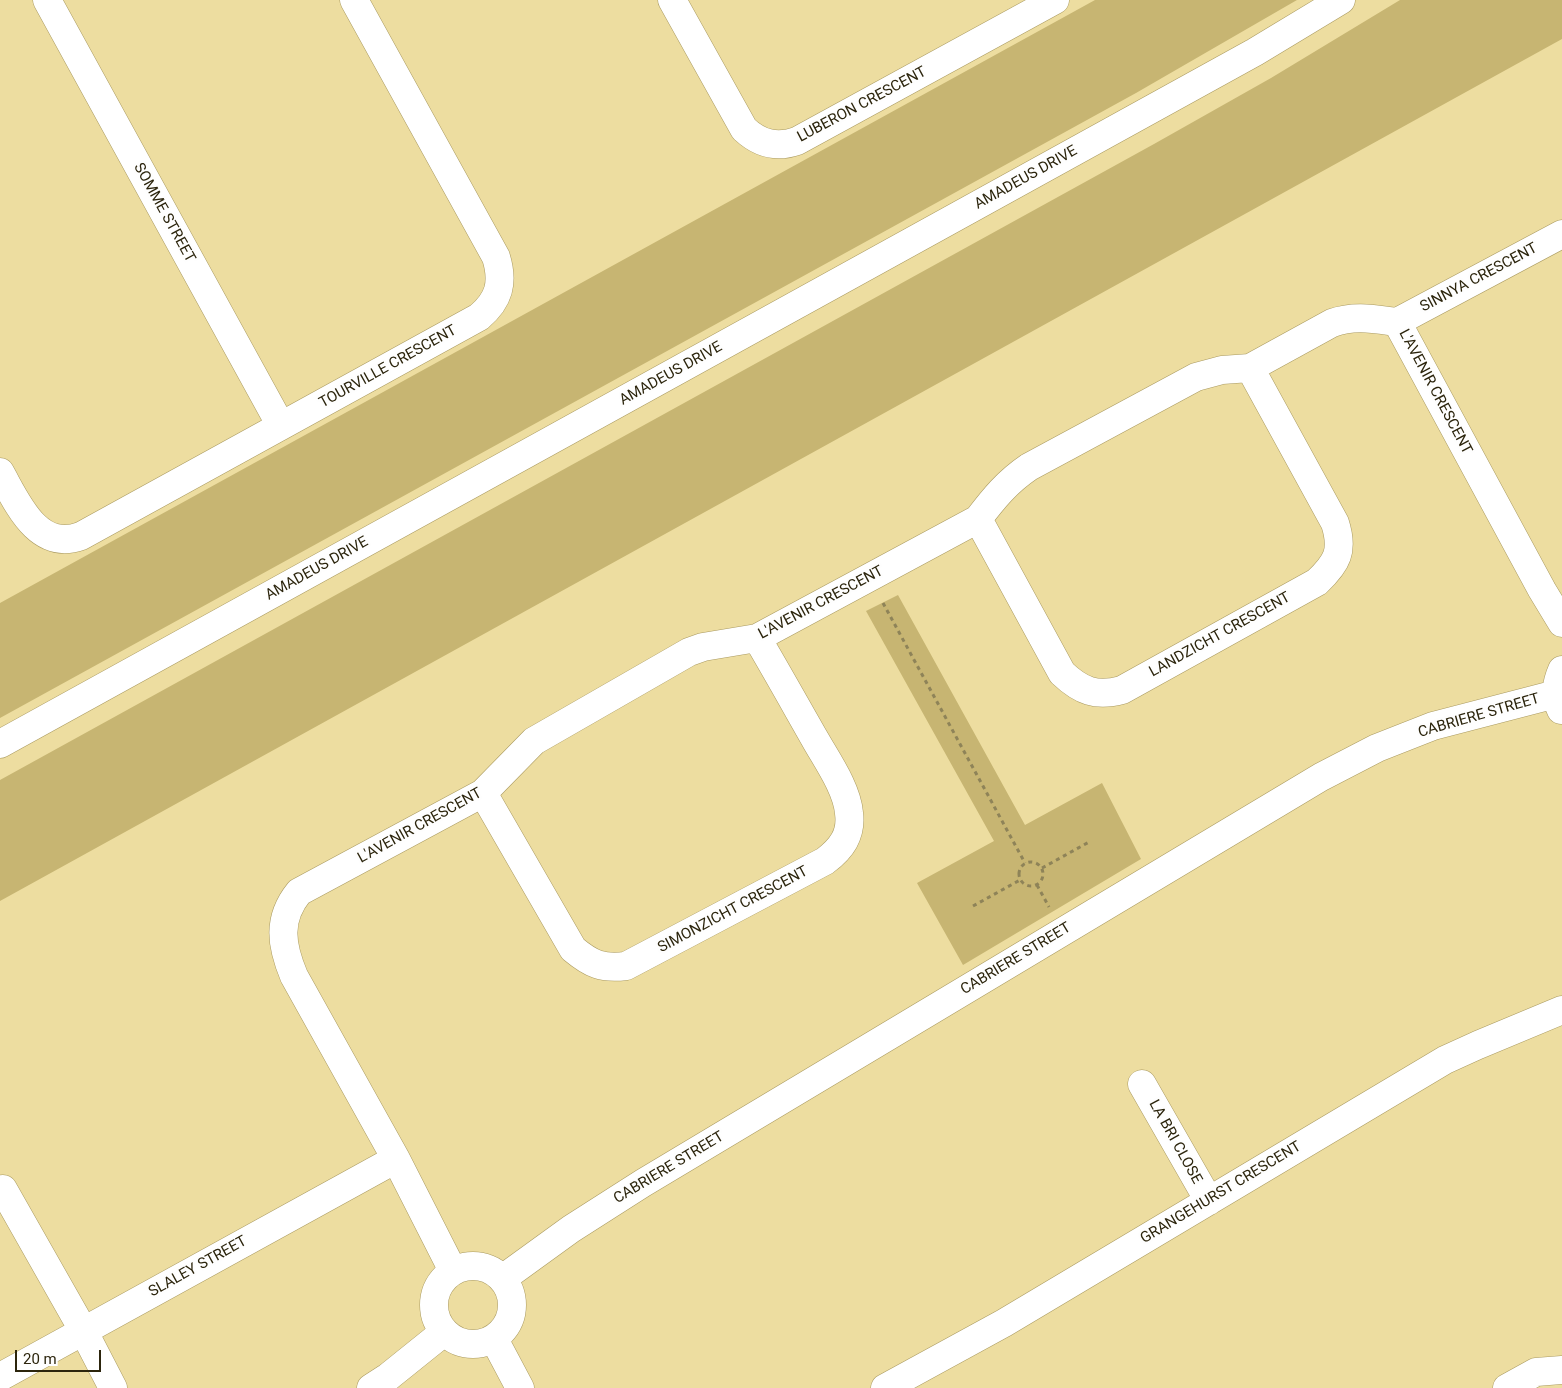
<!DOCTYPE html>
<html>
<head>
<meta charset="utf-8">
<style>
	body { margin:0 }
	#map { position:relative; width:1562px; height:1388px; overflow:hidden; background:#eddda0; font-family:Roboto,sans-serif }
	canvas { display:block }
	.scale { position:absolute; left:15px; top:1350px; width:86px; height:22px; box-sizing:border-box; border:2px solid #2c250d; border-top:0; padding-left:6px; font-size:15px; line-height:18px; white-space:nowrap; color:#2c250d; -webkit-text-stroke:4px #fefefe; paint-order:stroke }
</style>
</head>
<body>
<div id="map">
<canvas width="1562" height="1388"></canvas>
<div class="scale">20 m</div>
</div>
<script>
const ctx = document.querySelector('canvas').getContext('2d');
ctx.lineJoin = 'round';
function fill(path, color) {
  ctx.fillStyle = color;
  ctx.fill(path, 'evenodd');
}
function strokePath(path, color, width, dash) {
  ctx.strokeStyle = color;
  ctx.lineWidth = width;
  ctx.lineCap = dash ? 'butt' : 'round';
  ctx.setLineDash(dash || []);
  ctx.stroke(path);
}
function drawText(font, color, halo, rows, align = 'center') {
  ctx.font = font + ' Roboto,sans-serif';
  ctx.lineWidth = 5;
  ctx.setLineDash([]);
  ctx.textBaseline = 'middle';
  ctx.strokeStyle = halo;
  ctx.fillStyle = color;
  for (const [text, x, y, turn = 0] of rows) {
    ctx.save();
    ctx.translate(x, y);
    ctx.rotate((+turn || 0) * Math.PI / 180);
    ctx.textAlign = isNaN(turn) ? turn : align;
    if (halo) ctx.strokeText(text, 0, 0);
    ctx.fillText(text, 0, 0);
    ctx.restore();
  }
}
fill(new Path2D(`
	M1095,0H1297L1136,93L0,718V603Z
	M1400,0H1562V39L0,901V780L1154,144L1271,78Z
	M898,595L1025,825L1102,783L1141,859L963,965L917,883L994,841L866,611Z`), '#c7b572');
const minor = new Path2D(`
	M47,0L281,426
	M672,0L744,129C760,144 777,148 797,141L1055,0
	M1397,322L1562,234
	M0,472C17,502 37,552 81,536L479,317C499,300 504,283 496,257L354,0
	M978,519L1062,673C1081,691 1096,697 1122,690L1317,582C1337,563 1344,551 1335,523L1250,368
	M1561,710C1554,696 1556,684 1562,670
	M0,744L1255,52L1341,0
	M483,793L573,949C591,964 602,969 626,966L825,861C841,849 852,835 849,813C847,789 828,762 816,741C796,706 777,672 757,638
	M1142,1084L1209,1201
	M3,1189L83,1330L113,1388
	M434 1305a39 39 0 1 1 78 0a39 39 0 1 1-78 0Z
	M453,1271L396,1159L294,976C281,945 277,919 299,892L483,793L534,741L689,652L703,647L757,638L978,519C994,498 1007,482 1029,467L1196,377L1222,370L1250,368L1332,323C1354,315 1374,319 1397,322L1542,590L1562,623
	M502,1279L571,1229L643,1183L1321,777L1377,748L1433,726L1556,694
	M494,1339L520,1388
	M0,1377L396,1159
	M371,1388L388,1377L444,1332
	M885,1388L1004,1323L1445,1060L1478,1045L1562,1010
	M1507,1388L1536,1372L1562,1370`);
strokePath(minor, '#aa9a60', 29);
strokePath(new Path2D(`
	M883,603L1025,863
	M1019 874a12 12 0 1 1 24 0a12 12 0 1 1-24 0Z
	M1042,868L1089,842
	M1037,885L1049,907
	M973,906L1020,880`), '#8e8358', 3, [4, 4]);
strokePath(minor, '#fff', 28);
drawText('15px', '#2c250d', '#fefefe', [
	["LUBERON CRESCENT",862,105,-28],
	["AMADEUS DRIVE",1026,178,-29],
	["SOMME STREET",164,213,61],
	["SINNYA CRESCENT",1479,278,-28],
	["TOURVILLE CRESCENT",388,367,-29],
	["AMADEUS DRIVE",671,374,-29],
	["L'AVENIR CRESCENT",1435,392,62],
	["AMADEUS DRIVE",317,569,-29],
	["L'AVENIR CRESCENT",821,603,-28],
	["LANDZICHT CRESCENT",1220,635,-29],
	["CABRIERE STREET",1479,716,-16],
	["L'AVENIR CRESCENT",420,826,-29],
	["SIMONZICHT CRESCENT",733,910,-28],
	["CABRIERE STREET",1016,959,-31],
	["LA BRI CLOSE",1175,1142,61],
	["CABRIERE STREET",669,1168,-31],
	["GRANGEHURST CRESCENT",1221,1193,-31],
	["SLALEY STREET",198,1267,-29]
]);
</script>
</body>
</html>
